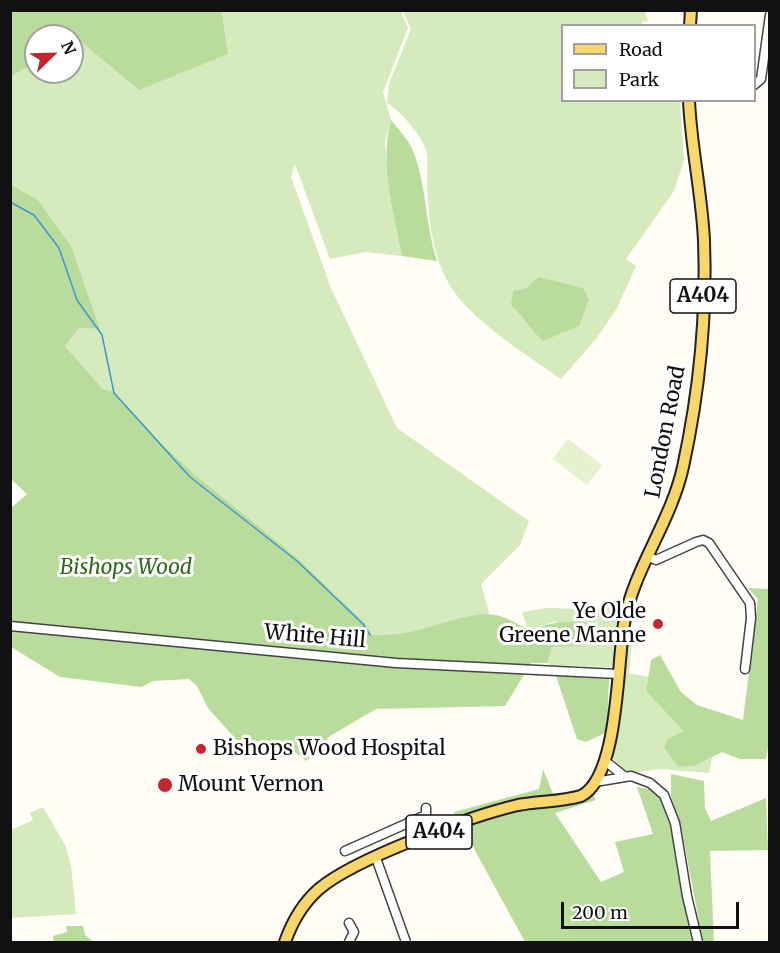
<!DOCTYPE html>
<html>
<head>
<meta charset="utf-8">
<style>
	body { margin:0 }
	#map { position:relative; width:780px; height:953px; overflow:hidden; background:#fffdf5; font-family:Merriweather,serif }
	canvas { display:block }
	.frame { position:absolute; inset:0; border:12px solid #111; pointer-events:none }
	.legend { position:absolute; left:561px; top:24px; width:195px; height:78px; box-sizing:border-box; background:#fff; border:2px solid #a0a0a0; margin:0; padding:8px 10px; list-style:none; font-size:18px; color:#111 }
	.legend li { display:flex; align-items:center; gap:12px; height:30px }
	.legend b { width:30px; border:2px solid #a0a0a0 }
	.north { position:absolute; left:24px; top:24px; width:60px; height:60px; box-sizing:border-box; background:#fff; border:2px solid #a0a0a0; border-radius:50%; rotate:67deg; font-size:16px; font-weight:700; line-height:24px; text-align:center; color:#111 }
	.north::after { content:''; display:block; margin:auto; width:21px; height:27px; background:#c4262e; clip-path:polygon(50% 0,100% 100%,50% 72%,0 100%) }
	.scale { position:absolute; left:561px; top:902px; width:178px; height:27px; box-sizing:border-box; border:3px solid #111; border-top:0; padding-left:8px; font-size:18px; line-height:21px; white-space:nowrap; color:#111; -webkit-text-stroke:4px #fff; paint-order:stroke }
</style>
</head>
<body>
<div id="map">
<canvas width="780" height="953"></canvas>
<div class="frame"></div>
<ul class="legend">
<li><b style="height:8px;background:#f9d66b"></b>Road</li>
<li><b style="height:16px;background:#d5ebbd"></b>Park</li>
</ul>
<div class="north">N</div>
<div class="scale">200 m</div>
</div>
<script>
const ctx = document.querySelector('canvas').getContext('2d');
ctx.lineJoin = 'round';
function fill(path, color) {
  ctx.fillStyle = color;
  ctx.fill(path, 'evenodd');
}
function strokePath(path, color, width, dash) {
  ctx.strokeStyle = color;
  ctx.lineWidth = width;
  ctx.lineCap = dash ? 'butt' : 'round';
  ctx.setLineDash(dash || []);
  ctx.stroke(path);
}
function drawText(font, color, halo, rows, align = 'center') {
  ctx.font = font + ' Merriweather,serif';
  ctx.lineWidth = 6;
  ctx.setLineDash([]);
  ctx.textBaseline = 'middle';
  ctx.strokeStyle = halo;
  ctx.fillStyle = color;
  for (const [text, x, y, turn = 0] of rows) {
    ctx.save();
    ctx.translate(x, y);
    ctx.rotate((+turn || 0) * Math.PI / 180);
    ctx.textAlign = isNaN(turn) ? turn : align;
    if (halo) ctx.strokeText(text, 0, 0);
    ctx.fillText(text, 0, 0);
    ctx.restore();
  }
}
fill(new Path2D(`
	M222,11H401L408,28L383,92L391,120L385,141L387,168L402,256L365,252L330,259L295,164L291,177L331,288L397,428L529,521L520,545L481,584L489,612L487,614L395,637L372,635L366,624L294,555L194,474L162,444L115,392L103,389L65,346L79,328L99,329L37,199L11,185L10,76L36,62V72H72V42L77,39L228,54Z
	M403,11H645L648,21L642,22V25L562,26V100L680,101L684,160L674,191L626,259L636,266L617,308L596,339L561,379C528,356 479,325 455,293C432,261 429,221 427,184C427,173 429,157 425,147C417,130 402,113 387,103L389,84L411,29Z
	M621,604L615,657L611,667L548,665L552,646L561,648L556,621L528,630L522,612C531,611 541,608 550,608C575,608 596,613 621,604Z
	M633,631L629,673L648,677L646,691L683,731L668,739L664,747L678,767L694,766L712,757L709,773L661,769L631,773L616,765L611,754L626,632Z
	M43,807L66,847L71,865L76,914L11,918V830L33,820L30,813Z`), '#d5ebbd');
fill(new Path2D(`
	M11,10L222,11L228,54L139,90L78,39L72,42V36H36V62L11,76Z
	M391,120C398,129 409,140 413,151C427,186 425,224 437,261L402,256C394,212 379,164 391,120Z
	M11,185L37,199L71,246L100,329L79,328L65,346L103,389L115,392L162,444L194,474L294,555L366,624L372,635C416,638 446,617 485,614C500,613 517,623 528,630C551,623 568,619 591,624L594,638L582,646L552,647L548,663H531L505,706L376,709L330,736L306,761C283,741 268,739 239,743L208,708L197,686L189,679L153,681L142,687L60,677L11,647L10,509L27,494L11,479Z
	M539,277L583,288L589,299L579,326L543,341C530,329 524,317 511,305L513,291L527,288Z
	M748,588L769,589L770,735L766,759H740L722,752L694,766L678,767L664,747L668,739L683,731L646,691L651,660L660,655L681,692L697,705L743,720L758,599Z
	M556,676L609,679L607,732L586,742L577,739Z
	M543,769L557,804L593,794L596,800L555,813L601,882L624,872L615,842L653,834L637,787L655,790L670,818L694,942H525L454,812L539,789Z
	M671,774L704,781L705,808L711,821L766,798L768,850L710,851L714,942H703L682,832L671,796Z
	M66,926H83L85,935L94,942H54L53,936L67,932Z`), '#b9dc9c');
fill(new Path2D(`
	M568,439L602,465L587,485L553,459Z`), '#e6f2cf');
strokePath(new Path2D(`
	M10,202L34,215L59,248L77,300L102,335L114,393L190,477L297,561L363,624L370,635`), '#3f96cf', 1.5);
const minor = new Path2D(`
	M754,85L761,79L770,15
	M649,557L656,560L696,542L703,540L709,543L750,603L751,618L745,669
	M10,626L396,663L618,674
	M605,761L624,776
	M595,782L631,776L650,783L664,795L675,823L687,896L698,942
	M409,822L416,841
	M345,851L426,815V808
	M376,858L406,942
	M349,942L354,932L349,923`);
const major = new Path2D(`
	M690,26L691,10
	M285,942C292,922 303,903 319,889C354,859 471,816 518,805C539,801 561,802 581,796C619,777 617,663 624,624C632,572 671,522 683,467C699,393 707,316 704,241C702,194 691,148 689,100`);
strokePath(minor, '#444', 11);
strokePath(major, '#222', 14);
strokePath(minor, '#fff', 8);
strokePath(major, '#f9d66b', 10);
for (const [x, y, r, color] of [
	[658,624,6,"#c4262e"],
	[201,749,6,"#c4262e"],
	[165,785,8,"#c4262e"]
]) {
  const dot = new Path2D();
  dot.arc(x, y, r, 0, 2 * Math.PI);
  ctx.fillStyle = color;
  ctx.fill(dot);
  strokePath(dot, '#fff', 2);
}
for (const [x, y, w] of [
	[703,296,66],
	[439,832,66]
]) {
  const box = new Path2D();
  box.roundRect(x - w / 2, y - 17, w, 34, 4.5);
  ctx.fillStyle = '#fff';
  ctx.fill(box);
  strokePath(box, '#111', 1.5);
}
drawText('bold 20px', '#111', null, [
	["A404",703,296],
	["A404",439,832]
]);
drawText('21px', '#111', '#fff', [
	["London Road",666,432,-79],
	["White Hill",315,637,5]
]);
drawText('italic 21px', '#2f6b1f', '#fff', [
	["Bishops Wood",126,568]
]);
drawText('21px', '#111', '#fff', [
	["Ye Olde",646,612,"right"],
	["Greene Manne",646,636,"right"],
	["Bishops Wood Hospital",213,749],
	["Mount Vernon",178,785]
], 'left');
</script>
</body>
</html>
